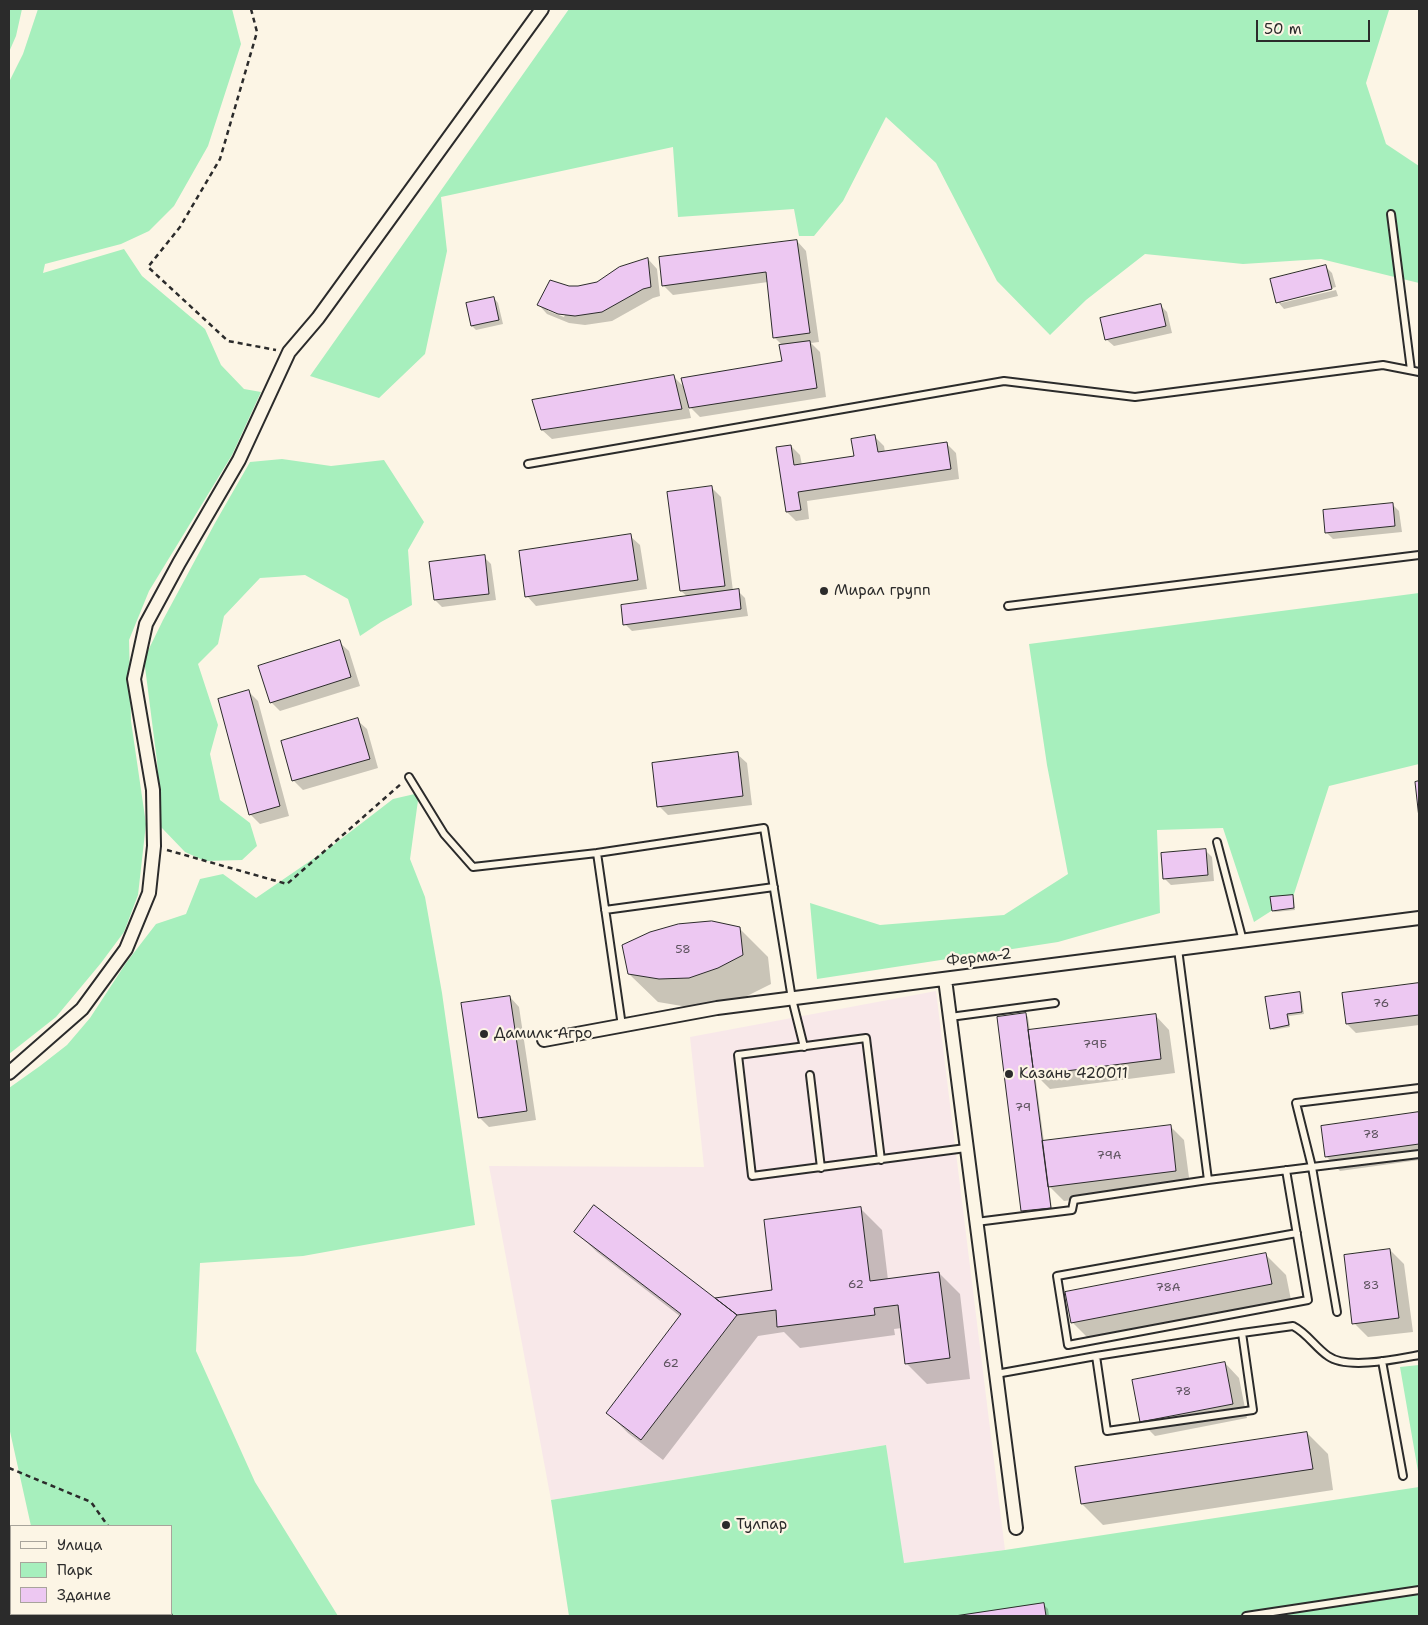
<!DOCTYPE html>
<html>
<head>
<meta charset="utf-8">
<style>
	body { margin:0 }
	#map { position:relative; width:1428px; height:1625px; overflow:hidden; background:#fcf5e5; font-family:"Shantell Sans",sans-serif }
	canvas { display:block }
	.frame { position:absolute; inset:0; border:10px solid #2b2b2b; pointer-events:none }
	.legend { position:absolute; left:10px; top:1525px; width:162px; height:90px; box-sizing:border-box; background:#fcf5e5; border:1px solid #a8a49b; margin:0; padding:6px 9px; list-style:none; font-size:15px; color:#2b2b2b }
	.legend li { display:flex; align-items:center; gap:10px; height:25px }
	.legend b { width:25px; border:1px solid #a8a49b }
	.scale { position:absolute; left:1256px; top:20px; width:114px; height:22px; box-sizing:border-box; border:2px solid #2b2b2b; border-top:0; padding-left:6px; font-size:15px; line-height:18px; white-space:nowrap; color:#2b2b2b; -webkit-text-stroke:4px #fcf5e5; paint-order:stroke }
</style>
</head>
<body>
<div id="map">
<canvas width="1428" height="1625"></canvas>
<div class="frame"></div>
<ul class="legend">
<li><b style="height:6px;background:#fcf5e5"></b>Улица</li>
<li><b style="height:14px;background:#a7efbd"></b>Парк</li>
<li><b style="height:14px;background:#edc8f2"></b>Здание</li>
</ul>
<div class="scale">50 m</div>
</div>
<script>
const ctx = document.querySelector('canvas').getContext('2d');
ctx.lineJoin = 'round';
function fill(path, color) {
  ctx.fillStyle = color;
  ctx.fill(path, 'evenodd');
}
function strokePath(path, color, width, dash) {
  ctx.strokeStyle = color;
  ctx.lineWidth = width;
  ctx.lineCap = dash ? 'butt' : 'round';
  ctx.setLineDash(dash || []);
  ctx.stroke(path);
}
function drawText(font, color, halo, rows, align = 'center') {
  ctx.font = font + ' "Shantell Sans",sans-serif';
  ctx.lineWidth = 4.5;
  ctx.setLineDash([]);
  ctx.textBaseline = 'middle';
  ctx.strokeStyle = halo;
  ctx.fillStyle = color;
  for (const [text, x, y, turn = 0] of rows) {
    ctx.save();
    ctx.translate(x, y);
    ctx.rotate((+turn || 0) * Math.PI / 180);
    ctx.textAlign = isNaN(turn) ? turn : align;
    if (halo) ctx.strokeText(text, 0, 0);
    ctx.fillText(text, 0, 0);
    ctx.restore();
  }
}
fill(new Path2D(`
	M936,991L1005,1550L903,1563L885,1445L551,1500L489,1166L704,1167L690,1037Z`), '#f8e8e9');
fill(new Path2D(`
	M9,9H22L16,36L9,52Z
	M38,9H232L241,44L208,146L174,206L149,231L121,244L45,264L43,273L124,249L142,276L205,329L221,365L244,389L261,392L232,455L149,591L129,640L131,721L146,824L138,895L124,932L101,963L56,1017L9,1054V82L23,54Z
	M569,9H1392L1389,10L1366,83L1386,144L1419,166V283L1321,259L1243,264L1145,254L1086,300L1050,335L997,281L936,163L886,117L843,201L814,236H799L794,209L678,217L673,147L441,197L447,251L425,354L379,398L310,376Z
	M282,459L331,466L384,460L424,522L408,550L412,605L381,622L360,636L348,599L305,575L260,578L224,616L218,644L198,664L218,725L210,754L220,800L250,823L257,846L242,860L205,861L185,852L161,827L157,761L144,659L163,620L215,523L250,462Z
	M1419,593V764L1329,786L1293,897L1254,922L1223,828L1157,830L1160,913L1058,942L817,979L810,903L880,925L1004,915L1068,874L1047,765L1029,644Z
	M419,793L410,859L425,897L442,993L475,1225L303,1256L200,1263L196,1351L255,1482L338,1616H51V1614H171V1526H31L9,1427V1088L40,1066L67,1045L90,1018L126,963L156,924L186,914L200,879L223,874L256,898L332,846L393,799Z
	M1419,1365V1477L1400,1367Z
	M886,1445L904,1563L1005,1550L1419,1487V1616H569L551,1500Z`), '#a7efbd');
fill(new Path2D(`
	M797,241L806,251L819,342L811,343L820,352L826,397L700,417L688,405L691,418L552,439L542,430L674,377L685,388L784,362L783,346L775,338L768,282L673,295L663,285Z
	M648,259L657,269L660,296L653,298L612,321L585,325L569,323L547,314L538,304L569,288L598,283ZM548,308L565,315L564,317L548,311Z
	M1325,266L1332,273L1336,287L1281,301V303L1336,290L1338,296L1284,309L1278,302Z
	M494,298L498,303L503,324L476,330L472,326Z
	M1160,305L1167,312L1172,333L1114,346L1107,340Z
	M875,437L884,446L885,452L946,443L956,453L959,479L807,501L809,519L796,521L787,512L791,446L800,455L802,465L855,457Z
	M712,488L721,497L733,591H738L745,598L748,616L632,631L625,624L688,597L681,591Z
	M1392,504L1399,511L1402,532L1333,539L1326,532Z
	M630,536L640,545L647,589L536,606L527,596Z
	M484,557L491,564L496,600L442,607L435,600Z
	M339,642L349,651L360,686L280,711L271,702Z
	M248,691L258,701L289,816L260,824L250,814Z
	M357,720L367,729L378,768L303,790L294,781L282,741Z
	M737,754L747,763L752,805L668,815L659,806Z
	M1205,850L1212,857L1214,881L1171,885L1164,878Z
	M1292,896L1294,898L1295,910L1275,912L1273,911Z
	M739,928L768,957L771,984L747,996L718,1006L688,1007L658,1002L629,974Z
	M1419,984V1025L1356,1033L1347,1024L1343,994Z
	M1299,993L1301,995L1304,1014L1289,1016L1290,1027L1273,1030L1271,1028Z
	M510,997L519,1007L536,1120L489,1127L479,1117Z
	M1026,1015L1028,1017L1030,1031L1155,1015L1169,1030L1175,1073L1050,1089L1035,1074L1044,1142L1170,1126L1184,1140L1190,1185L1064,1201L1049,1186L1052,1209L1024,1213L1023,1211L998,1018Z
	M1419,1114V1160L1340,1171L1326,1156L1322,1127Z
	M861,1209L882,1230L888,1280L939,1273L960,1294L970,1379L927,1384L906,1363L902,1328L894,1329L895,1335L800,1348L784,1332L758,1336L663,1460L628,1433L607,1412L681,1317L597,1252L576,1232L715,1300L774,1291Z
	M1390,1250L1404,1264L1413,1332L1368,1337L1354,1323Z
	M1265,1254L1286,1275L1292,1305L1093,1343L1072,1322Z
	M1225,1363L1239,1378L1247,1418L1155,1436L1141,1422Z
	M1307,1433L1328,1454L1333,1490L1103,1525L1082,1504Z
	M1043,1604L1048,1609L1049,1616H963Z`), '#0003');
const building = new Path2D(`
	M797,240L810,333L773,338L766,272L662,286L659,257Z
	M648,258L651,287L643,289L602,312L575,316L558,314L537,305L550,280L569,286H578L597,282L619,267Z
	M1326,265L1332,289L1276,303L1270,279Z
	M494,297L499,320L471,326L466,303Z
	M1161,304L1166,326L1105,340L1100,318Z
	M810,341L817,388L689,408L681,378L782,361L779,345Z
	M674,375L682,409L541,430L532,400Z
	M875,435L878,452L947,442L951,469L798,492L801,510L786,512L776,447L791,445L794,465L854,456L851,439Z
	M712,486L725,586L680,591L667,492Z
	M1393,503L1395,526L1325,533L1323,510Z
	M631,534L638,580L525,597L519,551Z
	M485,555L489,594L434,600L429,562Z
	M739,589L741,609L623,625L621,605Z
	M340,640L351,677L270,703L258,666Z
	M249,690L280,806L249,815L218,699Z
	M358,718L370,759L292,781L281,741Z
	M738,752L743,796L657,807L652,763Z
	M1419,781V818L1415,782Z
	M1206,849L1208,875L1163,879L1161,853Z
	M1293,895L1294,908L1272,911L1270,897Z
	M712,921L740,927L743,955L718,968L689,978L659,979L628,974L622,945L650,932L678,924Z
	M1419,983V1015L1346,1024L1342,993Z
	M1300,992L1302,1012L1287,1014L1289,1025L1270,1029L1265,997Z
	M510,996L527,1111L478,1118L461,1003Z
	M1026,1013L1051,1208L1021,1211L997,1017Z
	M1156,1014L1161,1059L1034,1075L1028,1030Z
	M1419,1112V1144L1325,1157L1321,1126Z
	M1171,1125L1176,1171L1048,1187L1042,1141Z
	M594,1205L737,1315L641,1440L606,1413L681,1314L574,1232Z
	M861,1207L870,1281L939,1272L950,1358L905,1364L898,1305L874,1308L875,1315L777,1327L776,1310L737,1315L715,1298L772,1290L764,1220Z
	M1390,1249L1399,1318L1352,1324L1344,1255Z
	M1266,1253L1272,1284L1071,1323L1065,1292Z
	M1225,1362L1233,1404L1140,1422L1132,1380Z
	M1307,1432L1313,1469L1081,1504L1075,1467Z
	M1044,1603L1046,1616H955Z`);
fill(building, '#edc8f2');
strokePath(building, '#2b2b2b', 1);
const lane = new Path2D(`
	M1391,214L1411,370
	M528,464L1004,381L1135,397L1383,365L1419,372
	M1008,606L1419,555
	M409,777L444,834L473,867L597,853L622,1026
	M1217,842L1243,941
	M597,853L764,828L792,999L804,1047
	M605,910L774,887
	M1178,949L1208,1180L1312,1167L1337,1312
	M950,1017L1055,1003
	M810,1075L821,1168
	M1419,1088L1296,1103L1312,1167L1419,1154
	M881,1160L866,1038L738,1055L752,1176L966,1148
	M1286,1170L1308,1300L1068,1345L1057,1276L1297,1233
	M976,1222L1072,1210L1074,1200L1208,1180
	M1242,1333L1293,1326C1307,1333 1315,1347 1328,1356C1347,1370 1397,1359 1419,1355
	M1382,1361L1403,1476
	M996,1374L1096,1356L1107,1431L1253,1410L1242,1333L1096,1356
	M1246,1616L1419,1590`);
const street = new Path2D(`
	M945,979L1016,1528
	M544,1040L717,1008L1419,918
	M9,1073L82,1009L126,949L149,893L154,846L153,790L134,679L146,624L179,563L239,460L289,352L318,318L542,9`);
strokePath(lane, '#2b2b2b', 10);
strokePath(street, '#2b2b2b', 16);
strokePath(new Path2D(`
	M251,9L257,32L220,159L180,227L148,267L228,341L276,350
	M167,850L287,884L402,783
	M9,1468L91,1502L108,1526
	M171,1614L172,1616`), '#2b2b2b', 2.5, [5, 4]);
strokePath(lane, '#fcf5e5', 6);
strokePath(street, '#fcf5e5', 12);
for (const [x, y, r, color] of [
	[824,591,5,"#2b2b2b"],
	[484,1034,5,"#2b2b2b"],
	[1009,1074,5,"#2b2b2b"],
	[726,1525,5,"#2b2b2b"]
]) {
  const dot = new Path2D();
  dot.arc(x, y, r, 0, 2 * Math.PI);
  ctx.fillStyle = color;
  ctx.fill(dot);
  strokePath(dot, '#fcf5e5', 2);
}
drawText('12px', '#5c525d', null, [
	["58",683,950],
	["76",1381,1004],
	["79Б",1095,1045],
	["79",1023,1108],
	["78",1371,1135],
	["79А",1109,1156],
	["62",856,1285],
	["83",1371,1286],
	["78А",1168,1288],
	["62",671,1364],
	["78",1183,1392]
]);
drawText('15px', '#2b2b2b', '#fcf5e5', [
	["Мирал групп",834,591],
	["Дамилк Агро",494,1034],
	["Казань 420011",1019,1074],
	["Тулпар",736,1525]
], 'left');
drawText('15px', '#2b2b2b', '#fcf5e5', [
	["Ферма-2",979,958,-7]
]);
</script>
</body>
</html>
